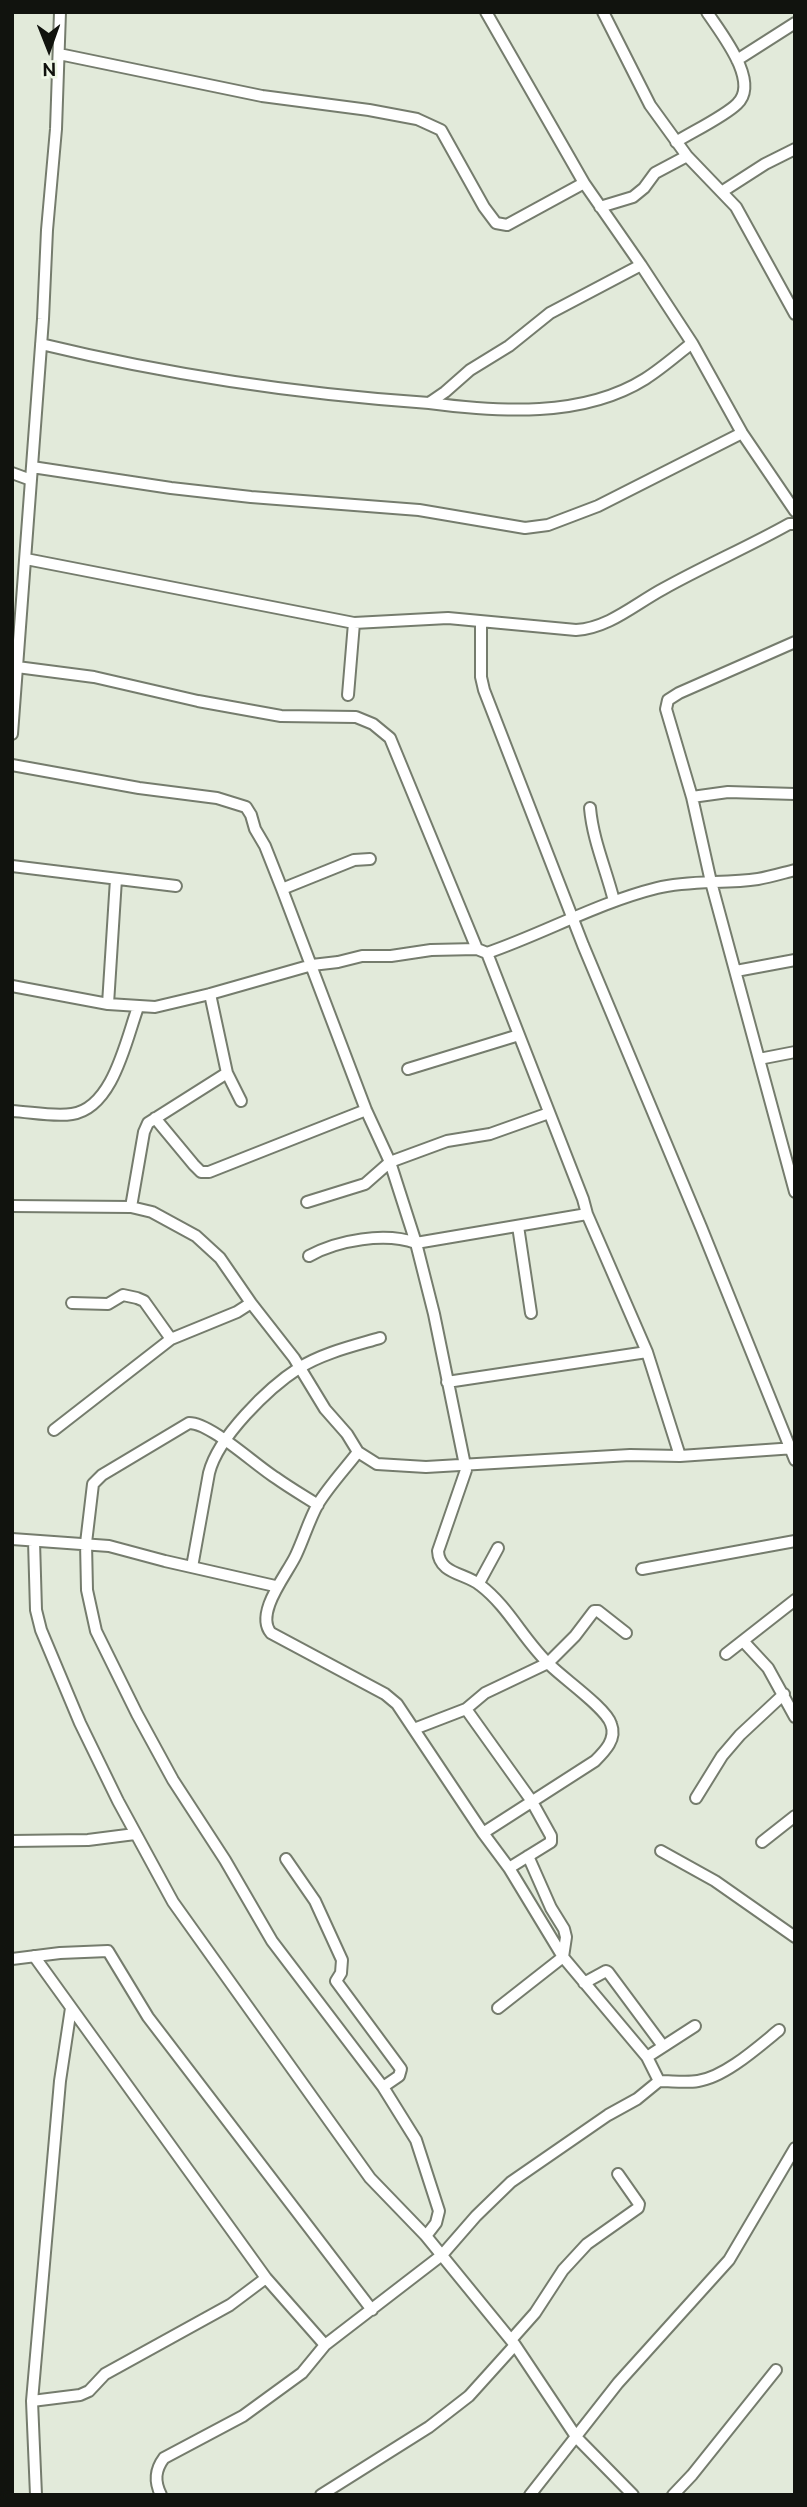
<!DOCTYPE html>
<html>
<head>
<meta charset="utf-8">
<style>
	body { margin:0 }
	#map { position:relative; width:807px; height:2507px; overflow:hidden; background:#e2eada; font-family:Ubuntu,sans-serif }
	canvas { display:block }
	.frame { position:absolute; inset:0; border:14px solid #11130e; pointer-events:none }
	.north { position:absolute; left:14px; top:14px; width:70px; height:70px; -webkit-text-stroke:5px #eff8e7; paint-order:stroke; rotate:179deg; font-size:19px; font-weight:700; line-height:28px; text-align:center; color:#11130e }
	.north::after { content:''; display:block; margin:auto; width:24px; height:32px; background:#11130e; clip-path:polygon(50% 0,100% 100%,50% 72%,0 100%) }
</style>
</head>
<body>
<div id="map">
<canvas width="807" height="2507"></canvas>
<div class="frame"></div>
<div class="north">N</div>
</div>
<script>
const ctx = document.querySelector('canvas').getContext('2d');
ctx.lineJoin = 'round';
function strokePath(path, color, width, dash) {
  ctx.strokeStyle = color;
  ctx.lineWidth = width;
  ctx.lineCap = dash ? 'butt' : 'round';
  ctx.setLineDash(dash || []);
  ctx.stroke(path);
}
const minor = new Path2D(`
	M603,12L650,105L687,156L736,207L795,314
	M59,54L262,96L369,110L417,119L441,130L484,207L496,223L507,225L584,183
	M737,60L795,23
	M676,142C692,132 725,116 737,104C761,82 720,32 707,12
	M723,191L765,164L795,149
	M600,207L633,197L644,188L655,173L687,156
	M641,265L692,343L742,433L795,511
	M41,344C169,375 297,394 429,403L445,392L470,370L509,346L550,313L641,265L584,183L486,12
	M429,403C498,412 583,418 645,379C661,369 677,355 692,343
	M32,467L171,488L251,497L419,510L525,528L548,525L598,506L742,433
	M12,473L31,480
	M26,559L354,623L448,618L576,630C609,628 635,604 663,589C704,566 748,547 789,524H795
	M481,622V677L484,690L583,945L701,1227L795,1460
	M795,642L679,693L668,700L666,709L692,797L711,882L795,1192
	M17,667L94,677L198,701L281,716L356,717L373,724L390,738L477,949L487,953L583,1199L587,1214L647,1352L680,1456
	M348,695L354,623
	M12,734L43,319L47,230L56,129L60,12
	M12,765L139,788L217,798L246,807L251,815L255,829L265,846L282,889L366,1110L390,1162L416,1243L434,1314L466,1470L438,1551C439,1574 465,1573 480,1585C509,1607 524,1641 550,1665C564,1679 606,1708 611,1724C617,1739 605,1751 595,1761L483,1833
	M692,797L728,792L795,794
	M590,808C593,841 606,869 614,901
	M12,866L176,886
	M282,889L354,860L370,859
	M487,953C545,933 597,903 657,888C690,880 724,884 758,879C770,877 783,873 795,870
	M736,971L795,960
	M12,986L108,1004L155,1007L210,994L312,965L338,962L362,956H391L431,950L477,949
	M210,994L227,1073L241,1101
	M108,1004L116,879
	M759,1059L795,1052
	M408,1069L519,1035
	M12,1111C31,1112 54,1117 72,1114C113,1108 126,1040 138,1007
	M155,1118L194,1165L201,1172H209L366,1110
	M307,1202L365,1184L390,1162L447,1141L490,1134L549,1113
	M12,1206L131,1207L152,1212L196,1236L220,1258L251,1303L294,1358L325,1409L347,1434L358,1452L377,1464L426,1467L630,1455L680,1456L795,1448
	M131,1207L144,1132L148,1123L227,1073
	M518,1226L531,1313
	M309,1256C338,1240 385,1232 416,1243L587,1214
	M72,1303L108,1304L123,1295L137,1298L144,1301L171,1339
	M447,1382L647,1352
	M54,1430L171,1339L237,1312L251,1303
	M318,1505C304,1496 290,1488 276,1478C255,1465 211,1423 189,1423L102,1475L93,1484L86,1543L87,1590L96,1631L137,1714L173,1780L225,1860L272,1941L383,2087L416,2140L439,2211L436,2223L426,2236
	M12,1539L109,1546L165,1561L275,1586
	M34,1541L36,1610L41,1630L80,1723L118,1801L173,1902L370,2178L426,2236L515,2345L577,2438L633,2495
	M192,1567L209,1473C218,1437 268,1388 299,1368C323,1353 353,1346 380,1338
	M642,1569L795,1541
	M479,1583L498,1548
	M743,1641L768,1668L795,1717
	M726,1654L795,1600
	M466,1709L531,1800L551,1836V1842L509,1868
	M414,1729L466,1709L485,1693L548,1663L575,1636L594,1611H598L626,1633
	M696,1798L722,1756L740,1735L784,1694
	M12,1841L88,1840L135,1834
	M762,1842L795,1816
	M661,1851L715,1881L795,1937
	M286,1859L315,1901L342,1960L341,1973L336,1981L401,2069L399,2076L383,2087
	M34,1956L266,2278L325,2345
	M12,1959L60,1953L108,1951L148,2017L372,2310
	M584,1983L606,1971L608,1972L663,2046
	M498,2008L563,1957L566,1937L564,1929L551,1908L528,1856
	M647,2057L695,2026
	M659,2081C672,2081 686,2083 698,2081C725,2077 758,2047 779,2030
	M511,2340L535,2313L563,2270L587,2244L638,2208L639,2204L618,2174
	M32,2401L80,2395L89,2391L105,2374L230,2305L266,2278
	M36,2495L32,2401L60,2081L71,2008
	M161,2495C154,2481 155,2470 164,2458L243,2416L302,2373L325,2345L442,2255L476,2216L511,2182L608,2115L637,2099L659,2081L647,2057L563,1957L509,1868L483,1833L397,1704L385,1694L271,1633C254,1613 288,1573 296,1555C304,1538 309,1520 318,1504C329,1486 345,1469 358,1452
	M321,2495L429,2427L469,2396L515,2345
	M530,2495L618,2383L729,2260L795,2148
	M673,2495L692,2475L776,2370`);
strokePath(minor, '#757c6d', 14);
strokePath(minor, '#fff', 10);
</script>
</body>
</html>
